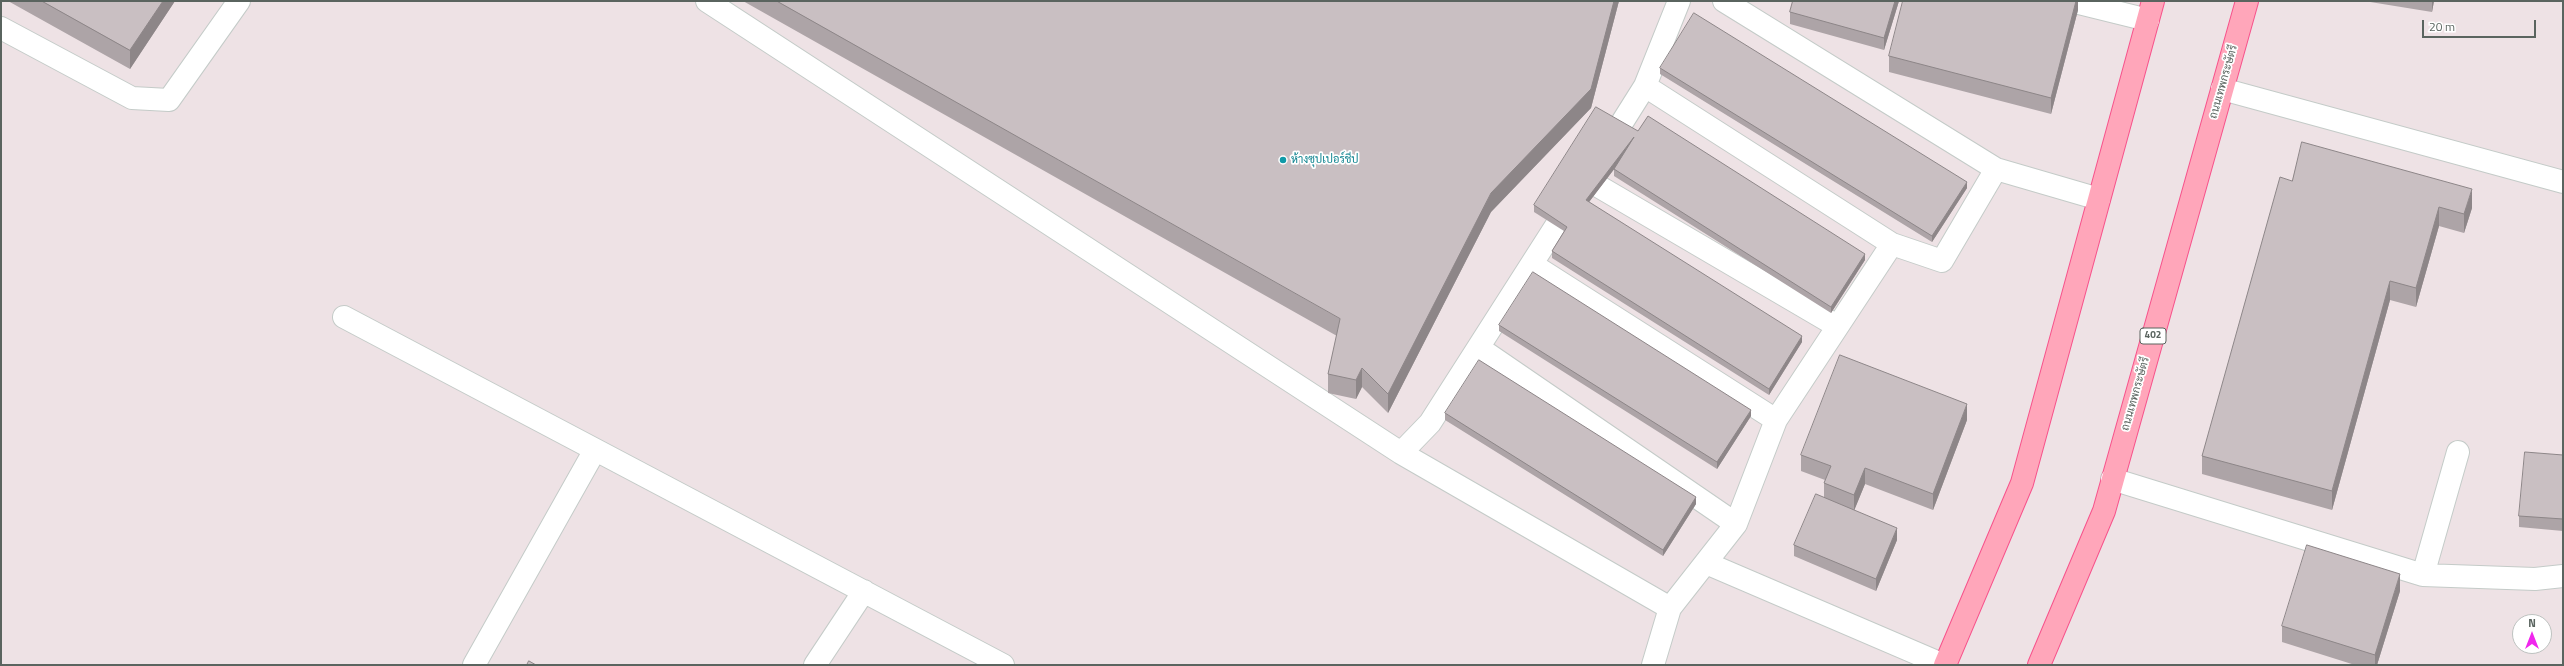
<!DOCTYPE html>
<html>
<head>
<meta charset="utf-8">
<style>
	body { margin:0 }
	#map { position:relative; width:2564px; height:666px; overflow:hidden; background:#eee2e5; font-family:"Titillium Web",sans-serif }
	canvas { display:block }
	.frame { position:absolute; inset:0; border:2px solid #5a645f; pointer-events:none }
	.north { position:absolute; left:2512px; top:614px; width:40px; height:40px; box-sizing:border-box; background:#fff; border:1px solid #bdc1bf; border-radius:50%; rotate:0deg; font-size:11px; font-weight:700; line-height:16px; text-align:center; color:#5a645f }
	.north::after { content:''; display:block; margin:auto; width:14px; height:18px; background:#f026ed; clip-path:polygon(50% 0,100% 100%,50% 72%,0 100%) }
	.scale { position:absolute; left:2422px; top:20px; width:114px; height:18px; box-sizing:border-box; border:2px solid #5a645f; border-top:0; padding-left:5px; font-size:12px; line-height:14px; white-space:nowrap; color:#5a645f; -webkit-text-stroke:3px #fff; paint-order:stroke }
</style>
</head>
<body>
<div id="map">
<canvas width="2564" height="666"></canvas>
<div class="frame"></div>
<div class="north">N</div>
<div class="scale">20 m</div>
</div>
<script>
const ctx = document.querySelector('canvas').getContext('2d');
ctx.lineJoin = 'round';
function strokePath(path, color, width, dash) {
  ctx.strokeStyle = color;
  ctx.lineWidth = width;
  ctx.lineCap = dash ? 'butt' : 'round';
  ctx.setLineDash(dash || []);
  ctx.stroke(path);
}
function fill(path, color) {
  ctx.fillStyle = color;
  ctx.fill(path, 'evenodd');
}
function drawText(font, color, halo, rows, align = 'center') {
  ctx.font = font + ' "Titillium Web",Sarabun,sans-serif';
  ctx.lineWidth = 3.5;
  ctx.setLineDash([]);
  ctx.textBaseline = 'middle';
  ctx.strokeStyle = halo;
  ctx.fillStyle = color;
  for (const [text, x, y, turn = 0] of rows) {
    ctx.save();
    ctx.translate(x, y);
    ctx.rotate((+turn || 0) * Math.PI / 180);
    ctx.textAlign = isNaN(turn) ? turn : align;
    if (halo) ctx.strokeText(text, 0, 0);
    ctx.fillText(text, 0, 0);
    ctx.restore();
  }
}
const minor = new Path2D(`
	M707,1L1401,453
	M1724,1L1996,169
	M2071,1L2148,20
	M1,28L132,98L169,100L239,1
	M1645,86L1892,244
	M2222,89L2563,182
	M1606,148L1645,86L1679,1
	M1533,265L1776,420
	M344,317L1003,665
	M1479,348L1736,524
	M2112,479L2423,575L2535,579L2563,576
	M1706,563L1944,665
	M2423,575L2458,452
	M1670,608L1401,453L1430,423L1586,179L1837,326
	M474,665L595,450
	M815,665L864,591
	M1653,665L1670,608L1736,524L1776,420L1892,244L1942,261L1996,169L2099,199`);
const major = new Path2D(`
	M1945,665L2022,483L2153,1
	M2039,665L2104,511L2247,1`);
strokePath(minor, '#c4cbc8', 24);
strokePath(major, '#f7528b', 24);
strokePath(minor, '#fff', 22);
strokePath(major, '#ffa6ba', 22);
fill(new Path2D(`
	M8,1H175L130,69Z
	M743,1H1619L1591,108L1491,212L1388,413L1362,387L1356,399L1328,393V374L1337,336Z
	M1793,1H1899L1884,50L1790,24V12Z
	M2078,1V10L2051,114L1889,72V56Z
	M2364,1H2434L2432,12Z
	M1660,68L1967,188L1932,242L1660,74Z
	M1638,131L1865,260L1831,313L1614,176V169L1615,168L1589,202L1802,342L1769,395L1552,258V251L1564,231L1534,212V205Z
	M2292,181L2472,208L2464,233L2439,226L2416,307L2390,300L2332,510L2202,474V456Z
	M1499,325L1751,416L1717,469L1499,331Z
	M1445,413L1696,504L1663,556L1445,420Z
	M1967,420L1933,510L1865,484L1854,510L1897,540L1876,591L1794,556V545L1824,497V483L1825,480L1801,471V455Z
	M2563,455V531L2519,527V516Z
	M2400,591L2377,665H2355L2282,642V626Z`), '#ada4a7');
fill(new Path2D(`
	M163,1H175L130,69V50Z
	M1614,1H1619L1591,108L1491,212L1388,413V394L1491,193Z
	M1895,1H1899L1884,50V38Z
	M2076,1H2078V10L2051,114V98Z
	M2432,1H2434L2432,12Z
	M1634,137V143L1586,206V200Z
	M1967,182V188L1932,242V236Z
	M2472,189V208L2464,233V214Z
	M2439,207V226L2416,307V288Z
	M1865,254V260L1831,313V307Z
	M2390,281V300L2332,510V491Z
	M1802,336V342L1769,395V389Z
	M1362,368V387L1356,399V380Z
	M1967,404V420L1933,510V494Z
	M1751,410V416L1717,469V462Z
	M1865,468V484L1854,511V495Z
	M1696,497V504L1663,556V550Z
	M1897,528V540L1876,591V579Z
	M2400,574V591L2377,665H2375V655Z`), '#8d8688');
const building = new Path2D(`
	M42,1H163L130,50Z
	M777,1H1614L1591,89L1491,193L1388,394L1362,368L1356,380L1328,374L1340,319Z
	M1793,1H1895L1884,38L1790,12Z
	M1903,1H2076L2051,98L1889,56Z
	M1694,13L1967,182L1932,236L1660,68Z
	M1596,107L1638,131L1648,116L1865,254L1831,307L1614,169L1634,137L1586,200L1802,336L1769,389L1552,251L1567,227L1534,205Z
	M2302,142L2472,189L2464,214L2439,207L2416,288L2390,281L2332,491L2202,456L2280,177L2292,181Z
	M1533,272L1751,410L1717,462L1499,325Z
	M1840,355L1967,404L1933,494L1865,468L1854,495L1824,483L1831,466L1801,455Z
	M1479,360L1696,497L1663,550L1445,413Z
	M2525,452L2563,455V519L2519,516Z
	M1816,494L1897,528L1876,579L1794,545Z
	M2307,545L2400,574L2375,655L2282,626Z
	M529,661L536,665H527Z`);
fill(building, '#c9bfc2');
strokePath(building, '#8d8688', 1);
for (const [x, y, r, color] of [
	[1283,160,4,"#0f9aa8"]
]) {
  const dot = new Path2D();
  dot.arc(x, y, r, 0, 2 * Math.PI);
  ctx.fillStyle = color;
  ctx.fill(dot);
  strokePath(dot, '#fff', 1.5);
}
for (const [x, y, w] of [
	[2153,336,26]
]) {
  const box = new Path2D();
  box.roundRect(x - w / 2, y - 8, w, 16, 3);
  ctx.fillStyle = '#fff';
  ctx.fill(box);
  strokePath(box, '#5a645f', 1);
}
drawText('bold 10px', '#5a645f', null, [
	["402",2153,336]
]);
drawText('11px', '#5a645f', '#fff', [
	["ถนนเทพกระษัตรี",2224,82,-74],
	["ถนนเทพกระษัตรี",2136,394,-74]
]);
drawText('11px', '#0d838f', '#fff', [
	["ห้างซุปเปอร์ชีป",1291,160]
], 'left');
</script>
</body>
</html>
